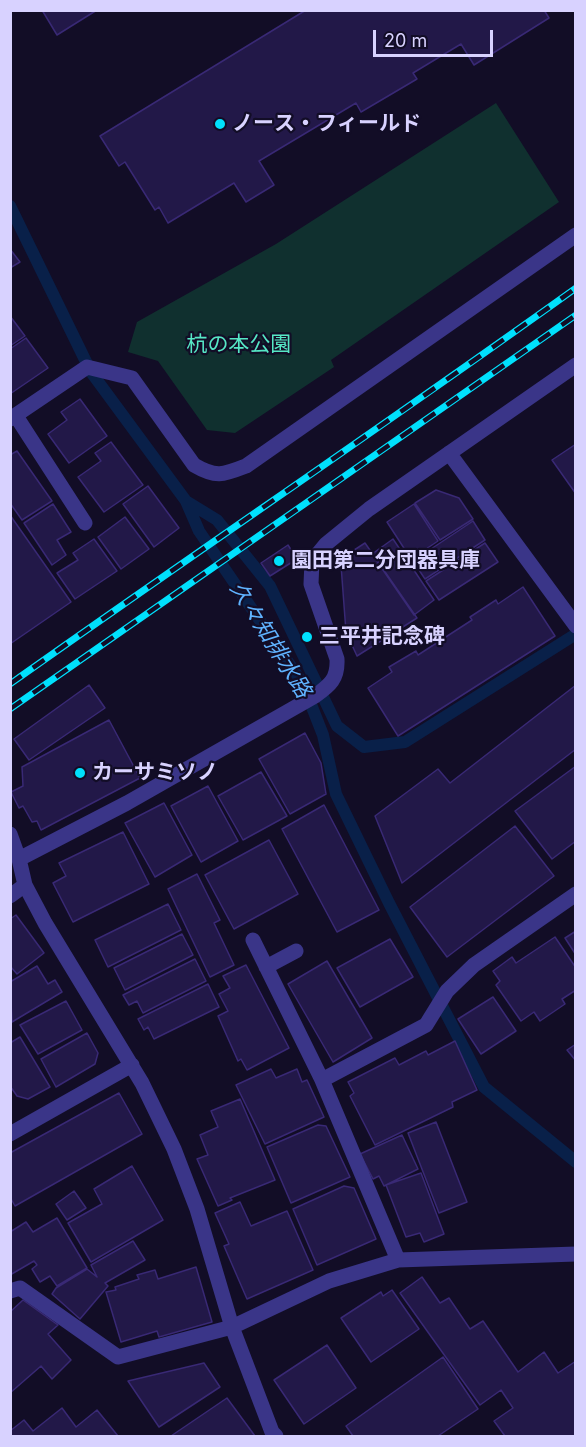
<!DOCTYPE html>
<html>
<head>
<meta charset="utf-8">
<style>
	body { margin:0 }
	#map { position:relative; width:586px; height:1447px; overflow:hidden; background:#120d26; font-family:Inter,sans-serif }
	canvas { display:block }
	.frame { position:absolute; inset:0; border:12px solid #d8d2ff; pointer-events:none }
	.scale { position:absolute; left:373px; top:30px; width:120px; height:27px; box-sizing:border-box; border:3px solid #d8d2ff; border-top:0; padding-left:8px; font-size:18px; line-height:21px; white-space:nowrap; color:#d8d2ff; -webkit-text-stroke:4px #120d26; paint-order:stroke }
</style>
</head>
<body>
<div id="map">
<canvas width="586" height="1447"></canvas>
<div class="frame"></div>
<div class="scale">20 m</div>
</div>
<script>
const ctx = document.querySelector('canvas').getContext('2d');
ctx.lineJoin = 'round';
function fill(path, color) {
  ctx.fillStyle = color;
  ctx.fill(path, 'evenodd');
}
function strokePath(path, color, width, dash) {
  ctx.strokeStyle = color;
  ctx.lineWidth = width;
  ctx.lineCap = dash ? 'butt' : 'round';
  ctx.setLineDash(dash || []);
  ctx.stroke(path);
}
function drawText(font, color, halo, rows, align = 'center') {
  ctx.font = font + ' Inter,"Noto Sans JP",sans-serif';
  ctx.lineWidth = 4.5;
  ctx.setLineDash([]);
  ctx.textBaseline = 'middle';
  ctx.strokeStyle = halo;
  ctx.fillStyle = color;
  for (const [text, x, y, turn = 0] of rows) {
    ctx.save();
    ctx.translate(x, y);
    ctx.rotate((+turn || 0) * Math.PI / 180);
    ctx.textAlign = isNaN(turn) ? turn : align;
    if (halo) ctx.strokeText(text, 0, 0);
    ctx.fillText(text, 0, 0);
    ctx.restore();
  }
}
fill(new Path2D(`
	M496,103L559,202L331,360L334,367L235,433L207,430L158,361L128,352L137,322L276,244Z`), '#10302f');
strokePath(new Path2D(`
	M10,206L91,372L186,501L199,531L303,684L323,735L336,794L389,903L484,1087L576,1162
	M186,501L217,520L270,586L337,726L364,747L405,742L576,634`), '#092049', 12);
const building = new Path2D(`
	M42,10H97L57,35Z
	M306,10H544L549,18L474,65L461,44L413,73L417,79L361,112L356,103L259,161L274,185L246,202L234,183L168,223L159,207L155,210L125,162L119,166L100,136Z
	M10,249L20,262L10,268Z
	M10,316L25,336L10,346Z
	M26,338L48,368L10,394V349Z
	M80,399L107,436L69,463L48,434L67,420L61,412Z
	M111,442L143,485L104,512L78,477L101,461L95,453Z
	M576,444V494L552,460Z
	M17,451L52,501L22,520L10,503V455Z
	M148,486L179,528L154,547L123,504Z
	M436,490L459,498L473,519L440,540L415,503Z
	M53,504L71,532L57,540L66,555L52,565L24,523Z
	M414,504L438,541L411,559L387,522Z
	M10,515L71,602L10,644Z
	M125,517L149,549L121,569L98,537Z
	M473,521L485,540L425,579L413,561Z
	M94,539L117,571L75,599L57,573L78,560L73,553Z
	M393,539L434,600L414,615L372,554Z
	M365,543L417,618L357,656L346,632L341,565L345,556Z
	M485,543L498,562L439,600L426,581Z
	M288,545L297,559L270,576L261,563Z
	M523,587L555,636L398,736L368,688L392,672L389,667L416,651L418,655L472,620L470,617L496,600L498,604Z
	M89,685L105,708L29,760L14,739Z
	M576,685V749L402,883L375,816L438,769L450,783Z
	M109,720L140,778L41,830L37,821L32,822L23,806L19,808L11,792L23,786L22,767Z
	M305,733L321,763L326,794L290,814L259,759Z
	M576,766V841L552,859L515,811Z
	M261,772L287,816L243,840L218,796Z
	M208,786L238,841L201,862L171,806Z
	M164,803L192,855L155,877L125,823Z
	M324,805L379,910L337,932L282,829Z
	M515,826L554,876L447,957L410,907Z
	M123,832L149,884L73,922L53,883L66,876L59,863Z
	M269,840L298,894L234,929L205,875Z
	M197,874L220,920L214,923L234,965L210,977L168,889Z
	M168,904L181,930L108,967L95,940Z
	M16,915L44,953L17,974L10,966V919Z
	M576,931V955L565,938Z
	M182,934L193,955L125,990L114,968Z
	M555,937L576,968V990L562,999L565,1004L540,1021L534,1012L521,1021L496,985L500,981L493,971L512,957L516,963Z
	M390,939L413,977L360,1007L337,968Z
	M195,959L206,981L143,1013L137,1001L129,1005L123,995Z
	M327,961L372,1038L333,1062L288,984Z
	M246,965L289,1048L247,1070L241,1059L238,1061L218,1016L228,1011L219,994L230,988L223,976Z
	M37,966L48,984L55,980L62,992L12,1022L10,982Z
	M208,984L219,1007L154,1039L148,1027L144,1030L138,1019Z
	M493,997L516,1031L481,1054L458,1019Z
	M66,1001L82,1030L38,1054L20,1025Z
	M87,1033L98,1053L95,1064L56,1087L41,1059Z
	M20,1037L50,1087L28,1099L17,1096L10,1086V1043Z
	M455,1041L477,1090L452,1102L453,1107L375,1145L350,1096L354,1093L348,1082L395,1058L399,1065L426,1051L428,1055Z
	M576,1044V1061L567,1050Z
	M271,1069L276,1078L297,1069L302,1082L307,1080L324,1117L265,1144L236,1085Z
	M119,1093L142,1134L15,1206L10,1197V1153Z
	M240,1099L275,1180L230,1198L232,1200L218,1206L197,1159L208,1155L200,1135L218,1127L211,1111Z
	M436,1122L467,1202L439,1213L408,1133Z
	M318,1125L326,1126L350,1177L291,1203L267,1147Z
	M402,1135L418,1169L384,1186L379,1176L373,1179L360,1154Z
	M132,1166L163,1220L91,1262L68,1223L102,1204L94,1189Z
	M421,1173L444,1234L424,1242L420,1233L406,1237L386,1185Z
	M344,1186L354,1188L376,1239L317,1265L293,1209Z
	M74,1191L86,1208L67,1220L56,1204Z
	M240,1202L251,1226L287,1211L313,1270L247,1299L224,1246L229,1244L215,1213Z
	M57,1218L87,1268L57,1286L50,1276L40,1282L32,1269L37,1265L34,1261L10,1275V1232L26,1222L33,1232Z
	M133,1241L145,1260L105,1283L108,1286L80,1319L52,1294L56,1288L87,1269L97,1277L91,1265Z
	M196,1267L212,1322L159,1337L157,1331L121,1342L106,1292L116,1290L115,1287L139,1279L137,1275L155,1270L158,1279Z
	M422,1277L440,1303L449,1298L470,1329L483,1321L518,1372L544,1352L558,1373L576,1361V1436H505L494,1421L513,1408L501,1390L480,1405L400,1293Z
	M392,1290L419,1329L371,1362L341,1318L381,1292L383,1296Z
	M23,1300L58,1325L48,1334L71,1360L52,1379L41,1366L10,1393V1312Z
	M327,1345L356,1388L304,1424L274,1380Z
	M443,1357L478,1409L438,1436H353L346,1426Z
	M204,1363L220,1387L159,1427L128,1381Z
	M227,1398L255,1436H171Z
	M62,1408L76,1427L97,1410L118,1436H10V1431L24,1420L33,1431Z`);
fill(building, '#221848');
strokePath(building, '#392975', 1.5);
strokePath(new Path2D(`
	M16,416L85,523
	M10,419L87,367L132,378L194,465C216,478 223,475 246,466L576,235
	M449,453L576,626
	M10,834L19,859L25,885L45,923L142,1083L174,1149L197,1209L232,1327L272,1432L276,1436
	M19,859L127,803L315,696C330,685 338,679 337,659L311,584L312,561L326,544L369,509L576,365
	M10,896L25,885
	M253,940L322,1080
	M266,967L296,951
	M10,1134L132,1065
	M398,1260L322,1080L426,1025L447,991L474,965L576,894
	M10,1291L20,1288L118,1357L232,1327L329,1281L398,1260L576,1254`), '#3a3588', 15);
const rail = new Path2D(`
	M10,684C198,551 389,422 576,288
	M10,709L576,315`);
strokePath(rail, '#00e0fd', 7);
strokePath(rail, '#120d26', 4.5, [14]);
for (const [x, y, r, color] of [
	[220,124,6,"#00e0fd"],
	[279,561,6,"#00e0fd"],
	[307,637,6,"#00e0fd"],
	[80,773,6,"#00e0fd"]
]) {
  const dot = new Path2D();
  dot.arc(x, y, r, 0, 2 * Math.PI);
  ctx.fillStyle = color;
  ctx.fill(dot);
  strokePath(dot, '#120d26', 2);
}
drawText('bold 21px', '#d8d2ff', '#120d26', [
	["ノース・フィールド",232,124],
	["園田第二分団器具庫",291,561],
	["三平井記念碑",319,637],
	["カーサミソノ",92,773]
], 'left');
drawText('21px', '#56e7c5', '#120d26', [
	["杭の本公園",239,345]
]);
drawText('italic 22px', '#60b3ff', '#120d26', [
	["久々知排水路",270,640,58]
]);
</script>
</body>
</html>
